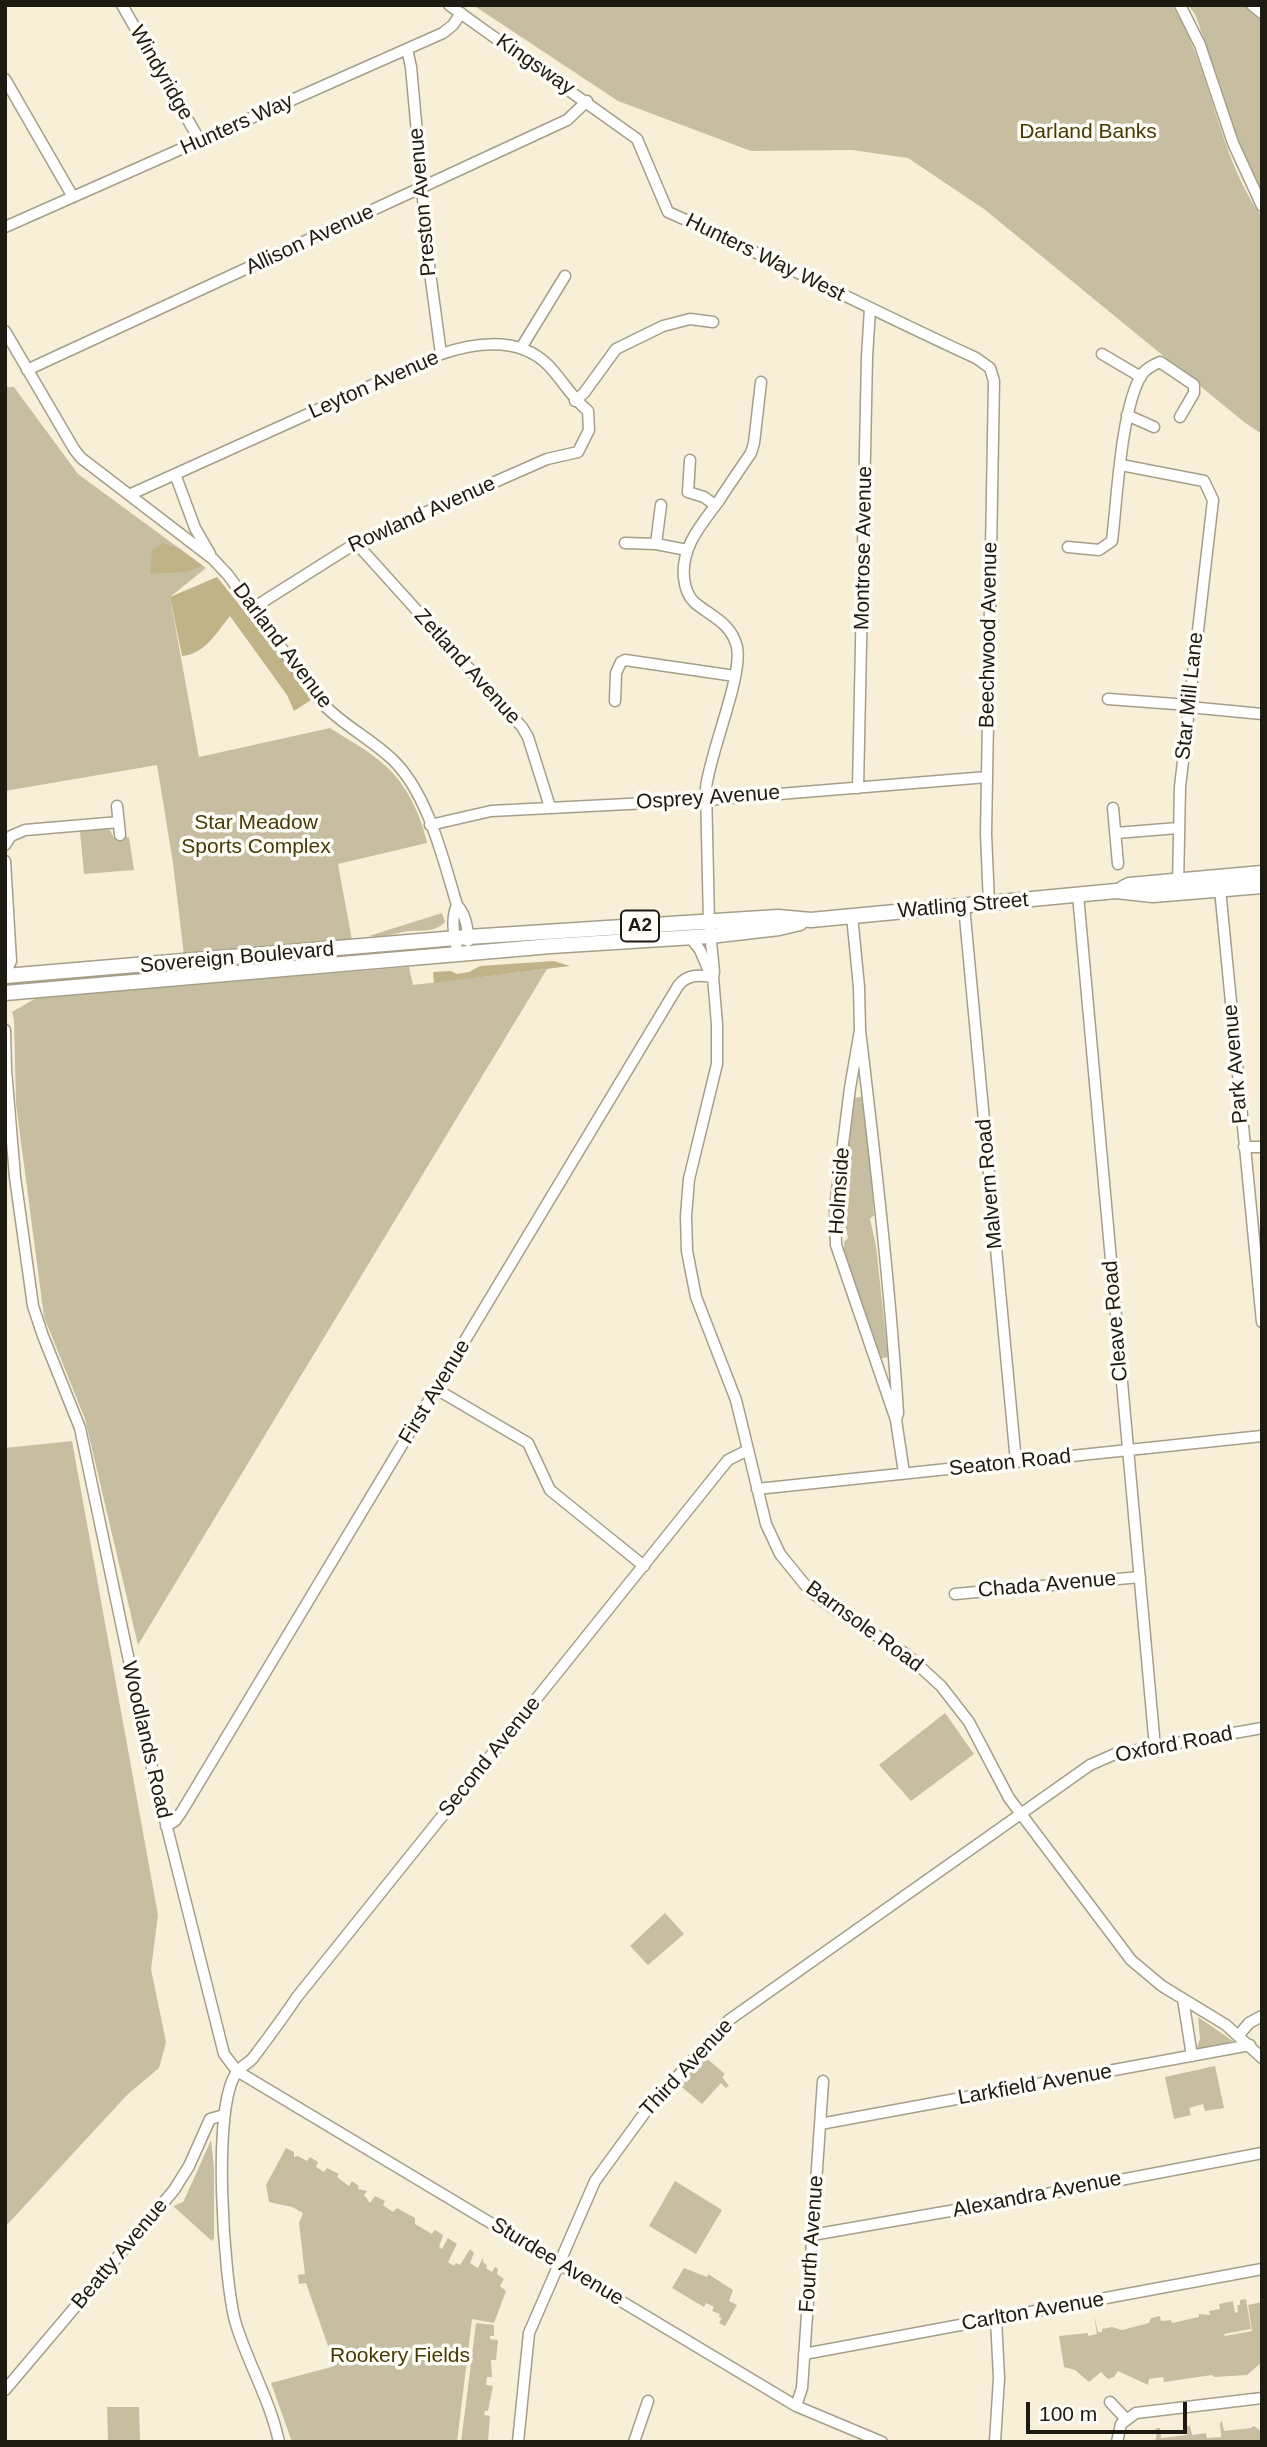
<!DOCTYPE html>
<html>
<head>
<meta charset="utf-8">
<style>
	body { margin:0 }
	#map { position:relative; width:1267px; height:2447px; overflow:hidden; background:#f7efd8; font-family:Helvetica,sans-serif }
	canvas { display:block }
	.frame { position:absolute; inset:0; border:7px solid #1d1a12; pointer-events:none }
	.scale { position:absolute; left:1026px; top:2402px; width:161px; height:32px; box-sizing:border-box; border:4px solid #1d1a12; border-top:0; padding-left:9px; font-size:21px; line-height:24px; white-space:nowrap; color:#1d1a12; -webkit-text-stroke:5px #fefdf8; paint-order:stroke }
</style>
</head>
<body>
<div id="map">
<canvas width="1267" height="2447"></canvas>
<div class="frame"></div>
<div class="scale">100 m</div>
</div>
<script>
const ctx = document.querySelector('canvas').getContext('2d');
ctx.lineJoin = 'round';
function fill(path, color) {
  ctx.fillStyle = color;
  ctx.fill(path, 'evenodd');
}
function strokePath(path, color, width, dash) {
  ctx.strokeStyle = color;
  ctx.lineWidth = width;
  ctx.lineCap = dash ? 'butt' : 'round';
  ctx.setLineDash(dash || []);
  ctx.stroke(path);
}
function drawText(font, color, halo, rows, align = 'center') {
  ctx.font = font + ' Helvetica,sans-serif';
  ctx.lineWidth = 7;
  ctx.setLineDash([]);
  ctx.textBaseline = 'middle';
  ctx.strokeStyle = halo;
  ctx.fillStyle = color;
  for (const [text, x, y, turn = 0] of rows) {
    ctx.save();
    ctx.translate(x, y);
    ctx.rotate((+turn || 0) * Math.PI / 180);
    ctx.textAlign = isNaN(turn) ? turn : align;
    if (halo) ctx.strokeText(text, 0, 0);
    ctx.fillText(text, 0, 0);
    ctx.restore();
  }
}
fill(new Path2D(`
	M473,5H1172C1213,71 1217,155 1262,217V434L1244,422L984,209L908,158L852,150L751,151L618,101Z
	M1188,5H1262V206L1240,160L1222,90L1195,14Z
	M5,387H14L78,474L206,568L170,597L199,757L330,728C347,739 366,749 381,762C405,781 421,814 427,843L338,864L352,940L184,955L173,863L157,765L5,791Z
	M105,829L110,830L114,838L129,837L134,870L84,874L80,831Z
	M442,913L445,922C434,934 418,929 403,932C388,935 385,937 369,936Z
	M409,967L413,985L547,969L138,1645L85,1419L44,1317L16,1104L14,1020L12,1012L38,997Z
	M866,1096L874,1215L870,1219L876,1246L888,1357L879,1359L844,1253V1242L848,1238C847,1230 843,1223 842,1216C840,1185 848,1129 854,1098Z
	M72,1441L158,1915L151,1969L166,2042L159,2068L128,2094L5,2227V1448Z
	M945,1713L974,1754L911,1801L879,1765Z
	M665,1913L684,1934L648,1965L630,1946Z
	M1198,2017L1233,2041L1202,2050L1197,2047L1200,2039Z
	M705,2057L725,2074L722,2077L729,2086L726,2088L721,2083L702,2104L677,2083Z
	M1215,2066L1224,2108L1205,2111L1203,2104L1189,2108L1191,2115L1174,2119L1165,2077Z
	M211,2140L214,2167V2238L212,2241L173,2206L183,2202L186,2196Z
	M286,2148L294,2152V2157L298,2156L307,2161L310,2157L318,2162L316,2167L324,2172L327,2168L339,2174L337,2177L349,2186L352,2181L359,2186L358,2189L367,2191L364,2195L370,2203L375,2196L385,2201L383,2205L393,2212L397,2208L415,2218V2224L432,2234L435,2230L443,2235L439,2247L442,2249L448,2238L457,2244L448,2262L454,2266L456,2263L460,2265L470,2249L474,2253L470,2263L478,2268L483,2258V2262L487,2265L486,2268L492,2272L495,2267L498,2269L497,2274L504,2279L500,2286L506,2291L494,2323L472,2319L457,2442H292L271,2383L335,2366L306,2283L299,2284L298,2275L305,2274L299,2223L303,2213L292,2207L269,2202L266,2185Z
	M675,2181L722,2210L696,2254L649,2226Z
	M684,2268L707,2277L708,2274L733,2290L729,2301L737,2305L725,2326L719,2323L722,2318L719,2317L720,2314L712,2311L714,2307L706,2303L704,2307L672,2288Z
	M1246,2299L1251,2329L1224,2334L1225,2336L1252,2331L1248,2305L1262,2302L1261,2363L1247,2375L1214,2377L1212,2375L1164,2382L1163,2377L1149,2379L1148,2385L1118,2371L1114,2377L1108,2379L1101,2372L1089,2382L1075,2370L1064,2367L1059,2336L1088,2333V2336L1097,2334L1094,2315L1098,2332H1102V2329L1112,2327L1122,2330L1149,2323L1151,2318L1160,2316L1161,2321L1171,2320L1172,2323L1199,2317V2314L1210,2315L1209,2311L1220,2309L1219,2304L1233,2301L1235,2313L1238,2312L1237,2305H1240V2300Z
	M476,2323L494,2325V2336H490V2339L498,2340L496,2360H491L492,2377H487L486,2385L493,2386L488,2411H485L484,2415L490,2416L488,2442H461Z
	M107,2407H139L140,2442H108Z
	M1222,2421L1224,2431L1251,2428L1254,2426L1262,2432V2442H1155L1157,2433L1155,2430L1157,2428H1160L1161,2438L1187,2435L1186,2426H1190L1192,2435L1206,2433L1207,2438L1221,2437L1220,2423Z`), '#c7bea2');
fill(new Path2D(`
	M163,543L180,549L203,566L186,572L150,574L152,550Z
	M217,577L290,668L311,700L294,711L287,695L230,616C216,633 205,654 182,656L170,597Z
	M554,961L570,966L434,983L433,972L451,971L457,974L469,972L480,966Z`), '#c0b388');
const minor = new Path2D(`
	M122,5L200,141
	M449,5L637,139L668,212C772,258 873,311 976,358L990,368L994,381L986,834L989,903
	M1180,5L1200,45L1233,143L1262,206
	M1252,5L1262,13
	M407,49L411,67L429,265L441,354
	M5,79L73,197
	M5,227L443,33L453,25L461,13
	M5,331L74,449L81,458L213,559L228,575L321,702C342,725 370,738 392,759C428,793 443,859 457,905C466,915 468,928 468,941
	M521,348L565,276
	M1102,354L1141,377
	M27,370L567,120L587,101
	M761,382L754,443L751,453C740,469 729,485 718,502C701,525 681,547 684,578C685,587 687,595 694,602C710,616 731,622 737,647C743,676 710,752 706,788L709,922L714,972L713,977L717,1024V1064L689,1179L686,1216L687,1251L696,1297L736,1400L766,1524L780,1554L810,1591L834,1609L906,1654L941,1686L969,1722L1009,1798L1131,1960L1162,1986L1226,2025L1262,2058
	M575,401L584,393L616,349L663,326L690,319L713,322
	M1127,415L1154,427
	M690,460L688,492L704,497L715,505
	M1121,465L1204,481L1213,500L1180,787L1178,886
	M175,474L195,528L210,554
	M129,495L441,354C477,342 520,336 549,366C563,381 572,398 588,411L589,430L578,452L547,459L356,543L253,608
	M661,505L656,544L687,550
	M356,543L522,727L528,737L550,807
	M625,543L656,544
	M1068,547L1099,550L1112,541C1117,500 1121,407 1142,374C1147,368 1153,365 1160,362L1194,385V393L1180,417
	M1108,699L1189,705
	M615,701L616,673L621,662L625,660L735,676
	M1189,707L1262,714
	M858,788L867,357L870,309
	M117,806L120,835
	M1113,808L1118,864
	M430,825L491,811L706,800L987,777
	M1116,833L1178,828
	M5,845L11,836L25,830L119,822
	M5,861L11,961L5,974
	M1220,889L1262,1322
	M1078,895L1155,1747
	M457,905C450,920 455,939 458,955
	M964,906L1016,1462
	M852,916L859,987L860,1030
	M690,937L700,950L711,976
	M5,1030L6,1070L15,1177L33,1306L43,1336L80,1428L149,1756L224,2054L237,2071L796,2406L882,2442
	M1244,1147H1262
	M436,1389L528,1443L550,1490L644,1566
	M896,1420L836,1245L835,1208L850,1088L860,1030C875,1157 890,1285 898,1413L896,1420L904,1473
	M757,1489L1262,1436
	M955,1594L1140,1577
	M166,1826L175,1821L182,1811L678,986C687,974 698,975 713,977
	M1183,1999L1192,2056
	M1239,2035L1249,2023L1262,2016
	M820,2124L1250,2045
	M812,2235L1036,2196L1262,2153
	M804,2354L1262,2269
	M5,2390L174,2190L189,2166L210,2119L224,2115
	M1110,2402L1126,2419
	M796,2406L802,2388L823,2081
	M279,2442C270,2399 247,2362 235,2321C224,2278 211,2106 237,2072C241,2066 248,2064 253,2058C268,2038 283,2018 297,1997L728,1460L748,1450
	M518,2442L529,2333L595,2181L646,2111L729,2020L1090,1765L1115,1754L1262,1728
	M634,2442L648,2401
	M995,2442L999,2378L996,2319
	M1117,2442L1121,2424L1136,2413L1262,2398`);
const major = new Path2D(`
	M1123,888L1129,885L1262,873
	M5,976L468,937L778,917L811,920L1116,891L1153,895L1262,886
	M5,993L551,946L710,936L779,928L800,923`);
strokePath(minor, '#a59f89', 13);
strokePath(major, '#a59f89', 17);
strokePath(minor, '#fff', 10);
strokePath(major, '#fff', 14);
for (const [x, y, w] of [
	[640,926,38]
]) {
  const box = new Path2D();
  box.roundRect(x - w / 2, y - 15.5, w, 31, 5);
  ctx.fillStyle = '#fefdf8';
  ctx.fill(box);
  strokePath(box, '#1d1a12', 2);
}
drawText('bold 19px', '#1d1a12', null, [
	["A2",640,926]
]);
drawText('21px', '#1d1a12', '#fefdf8', [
	["Kingsway",535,65,35],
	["Windyridge",161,73,60],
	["Hunters Way",237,125,-24],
	["Preston Avenue",423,202,-95],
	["Allison Avenue",310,240,-25],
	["Hunters Way West",765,258,26],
	["Leyton Avenue",374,385,-24],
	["Rowland Avenue",422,515,-24],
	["Montrose Avenue",864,548,-89],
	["Beechwood Avenue",989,635,-89],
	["Darland Avenue",282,646,53],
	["Zetland Avenue",467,667,48],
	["Star Mill Lane",1190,696,-84],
	["Osprey Avenue",708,798,-4],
	["Watling Street",963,906,-5],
	["Sovereign Boulevard",237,958,-5],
	["Park Avenue",1236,1064,-95],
	["Malvern Road",990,1184,-95],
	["Holmside",840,1191,-86],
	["Cleave Road",1116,1321,-95],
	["First Avenue",435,1392,-59],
	["Seaton Road",1010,1463,-6],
	["Chada Avenue",1047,1585,-5],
	["Barnsole Road",864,1627,36],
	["Woodlands Road",146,1740,77],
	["Oxford Road",1174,1745,-11],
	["Second Avenue",490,1757,-51],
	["Third Avenue",687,2068,-47],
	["Larkfield Avenue",1035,2085,-10],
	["Alexandra Avenue",1037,2195,-11],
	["Fourth Avenue",812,2244,-86],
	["Beatty Avenue",120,2254,-50],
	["Sturdee Avenue",557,2262,31],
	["Carlton Avenue",1033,2312,-10]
]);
drawText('21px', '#483900', '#fefdf8', [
	["Darland Banks",1088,132],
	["Star Meadow",256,823],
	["Sports Complex",256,847],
	["Rookery Fields",400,2356]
]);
</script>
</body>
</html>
